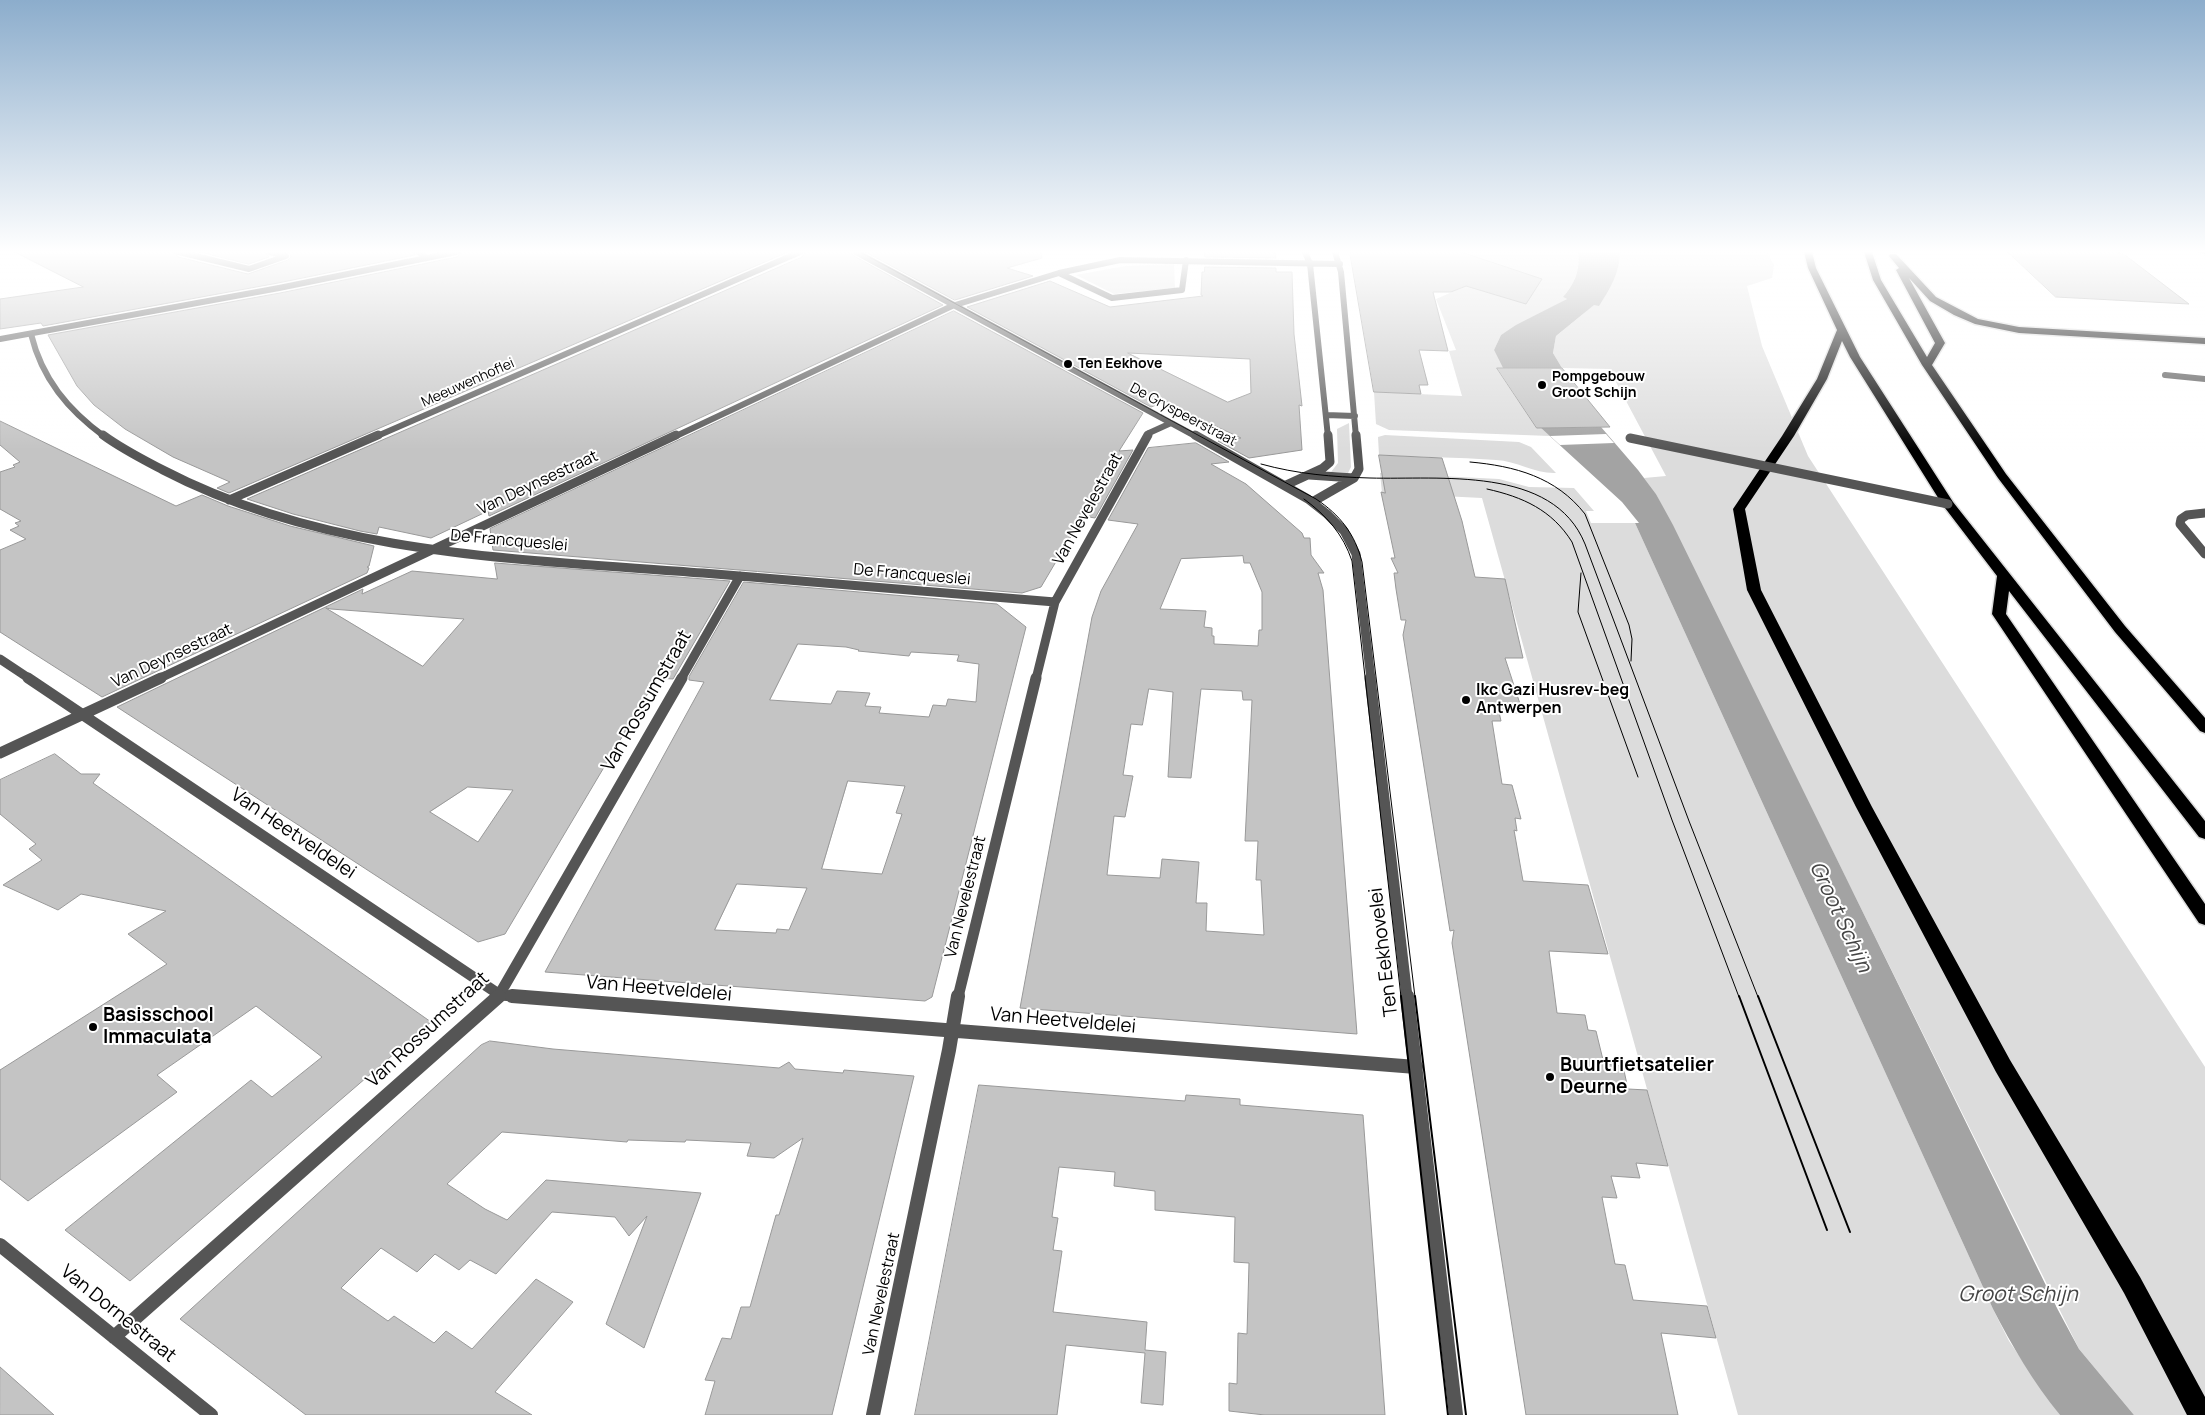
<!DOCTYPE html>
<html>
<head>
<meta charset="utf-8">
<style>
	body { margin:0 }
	canvas { display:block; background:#fff }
</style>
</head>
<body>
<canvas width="2205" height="1415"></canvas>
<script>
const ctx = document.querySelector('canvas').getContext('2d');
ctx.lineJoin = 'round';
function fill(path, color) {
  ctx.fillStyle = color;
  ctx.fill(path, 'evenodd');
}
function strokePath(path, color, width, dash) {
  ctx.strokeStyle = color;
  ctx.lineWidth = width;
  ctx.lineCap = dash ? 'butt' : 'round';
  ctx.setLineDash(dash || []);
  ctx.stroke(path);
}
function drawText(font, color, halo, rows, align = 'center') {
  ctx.font = font + ' Manrope,sans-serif';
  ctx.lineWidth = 4;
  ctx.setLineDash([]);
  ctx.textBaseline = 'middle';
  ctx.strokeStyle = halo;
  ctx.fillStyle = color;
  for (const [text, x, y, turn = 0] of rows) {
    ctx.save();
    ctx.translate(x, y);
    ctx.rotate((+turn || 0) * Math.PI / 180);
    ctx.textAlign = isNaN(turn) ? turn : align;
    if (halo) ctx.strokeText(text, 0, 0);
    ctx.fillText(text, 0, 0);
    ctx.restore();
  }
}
fill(new Path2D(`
	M1461,252H1578C1581,268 1574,285 1563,297L1567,299L1501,335L1494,350L1503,368L1497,369L1537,428H1541L1550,436L1389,430L1376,424L1374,392L1462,396L1449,351L1456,350L1436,299L1466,286L1525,303L1541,279Z
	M1620,252H1767L1774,265L1772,278L1747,286L1762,346L1808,456L2205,1067V1415H2134L2079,1349L1656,494L1644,478L1666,476L1609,369L1562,368L1553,353L1556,336C1581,316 1621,287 1620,252Z
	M1174,264L1175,288L1114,294L1076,275L1125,266Z
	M1349,423L1351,467L1348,473L1331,472L1338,463L1337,429Z
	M1385,435L1519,442L1531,447L1556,473C1536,474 1517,461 1496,460C1457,457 1418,457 1379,455L1378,437Z
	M1380,473L1499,479L1529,487L1574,488L1594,511H1586L1591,523H1635L1993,1309L2009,1341L2060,1415H1738L1482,498L1382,493Z`), '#dcdcdc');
fill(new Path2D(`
	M1578,252H1620C1620,272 1610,289 1599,306L1594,305L1556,336L1553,353L1562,368H1503L1494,350L1501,335L1516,325L1567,299L1563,297C1574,285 1581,269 1578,252Z
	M1601,427L1638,470L1656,494L1673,525L2058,1310L2079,1349L2134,1415H2060C2033,1382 2012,1346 1993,1309L1635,523H1639L1622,502L1541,428Z`), '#a3a3a3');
fill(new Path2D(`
	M1606,434L1614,443L1560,445L1550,436Z`), '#fff');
const building = new Path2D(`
	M15,252H174L178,257L248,274L288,260L291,257L289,252H414L415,255L278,283L43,326L41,323L0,329V299L83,287Z
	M200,252H265L269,257L249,264Z
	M461,252H788L229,493L217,488L230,482L173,457L125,429L94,405L77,386L48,335L280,293L457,257Z
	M805,252H851L854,256L943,305L489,516L488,511L431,538L379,527L377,534L360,531L293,514L247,499L802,257Z
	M866,252H1041L1042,258L1007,268L1033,276L955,300Z
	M1205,252H1275L1276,258L1205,257Z
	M1350,252H1461L1542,279L1526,304L1466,286L1451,292H1433L1448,351L1419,350L1428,385H1419L1421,394L1374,392Z
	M2008,252H2116L2125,255L2189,304L2056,297Z
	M1205,267L1276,268V272H1292L1294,334L1302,406L1299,405L1302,450L1249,458L1218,441L1241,438L1164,402L1151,407L967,307L1050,281L1110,307L1203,296L1201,295L1202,272H1204ZM1128,353L1250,359L1251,393L1228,402Z
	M954,311L1143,413L1119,451L1133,450L1095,518L1083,516L1041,587L1022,593L493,550L490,529Z
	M1497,368H1562L1610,427L1537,428Z
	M0,421L176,506L202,495L228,506L290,526L374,546L369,566L367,567L369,568L367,573L102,697L0,632V550L26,539L10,530L19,526L15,523L21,521L0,509V472L15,467L13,465L20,462L0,445Z
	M1196,443L1229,462L1211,464L1246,484L1302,533L1304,538H1310L1311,555L1324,573H1318L1323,590L1357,1034L1020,1008L1092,617L1101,591L1138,524L1108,520L1148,448ZM1243,556L1244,563H1250L1262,592V630H1259L1258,646L1214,644V636H1212V628L1204,627L1206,611L1160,609L1181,559ZM1149,689L1173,692L1168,777L1191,778L1201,689L1242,691L1243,700H1252L1245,841H1258L1256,880H1261L1264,935L1206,931L1207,903H1196L1199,862L1162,859L1160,878L1107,875L1114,816L1125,817L1133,776L1123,775L1131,724L1142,725Z
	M1379,455L1442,458L1462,521L1475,577L1505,579L1523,658H1505L1523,713L1499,712L1501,721H1492L1502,784L1512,785L1521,819L1515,818L1517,831L1514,830L1523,881L1588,885L1608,954L1549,951L1557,1013L1585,1015L1588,1030L1596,1031L1604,1064L1623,1066L1628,1089L1647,1090L1668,1166L1636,1163L1640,1178L1611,1176L1617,1198L1602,1197L1615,1264L1625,1265L1633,1300L1707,1306L1716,1338L1661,1333L1678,1415H1526L1452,943L1454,930L1450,931L1403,635L1406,620H1401L1396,589L1394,573H1398L1391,558H1395L1381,492L1385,493Z
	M495,563L730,581L673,679L657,678L505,934L478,942L117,707L363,589L362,594L412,571L497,579ZM326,608L331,609L464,619L423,666ZM468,787L513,790L478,842L430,812Z
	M744,582L997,604L1026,627L932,997L925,1001L545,972L704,682L689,680V677ZM798,644L846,647L859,650L858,651L909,656L911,652L959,655L957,661L979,664L976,702L948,699L946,706L933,705L929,717L879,713L881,707L865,706L870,693L837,691L831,704L770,700ZM848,781L905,786L896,813L902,814L882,874L822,869ZM737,884L807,888L789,930L777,929L776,933L715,930Z
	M55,754L81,774H100L93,783L431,1022L130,1281L65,1230L251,1080L272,1097L322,1057L256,1006L157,1075L177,1092L28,1201L0,1179V1070L167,964L128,934L166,911L81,894L58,910L3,885L42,860L29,849L36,844L0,814V780Z
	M490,1041L553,1049L779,1068L789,1062L795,1069L843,1073L844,1070L914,1076L832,1415H705L715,1381L705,1380L722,1338L731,1339L741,1307H750L776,1215H779L803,1138L774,1158L747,1156L751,1143L686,1140L685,1142L628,1140L627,1142L502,1132L447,1184L485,1209L507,1220L546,1180L701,1193L644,1348L606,1324L647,1216L629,1236L615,1217L552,1212L496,1274L470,1260L459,1270L435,1254L417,1272L381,1248L341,1288L388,1321L394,1316L434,1343L446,1331L472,1349L536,1279L573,1302L495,1392L532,1415H306L180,1319L481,1045Z
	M979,1085L1185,1101L1186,1095L1240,1099V1105L1363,1115L1385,1415H1265L1229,1411V1383L1237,1384L1238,1333L1247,1334L1249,1263L1234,1262L1235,1217L1155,1210V1191L1114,1186L1115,1172L1059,1167L1052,1217L1058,1218L1053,1250L1062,1251L1053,1312L1147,1322L1145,1350L1166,1352L1163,1405L1141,1403L1145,1353L1066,1345L1057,1415H915Z
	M0,1367L54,1415H0Z`);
fill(building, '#c4c4c4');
strokePath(building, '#999', 1);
const primary = new Path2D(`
	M2200,252H2205V254L2202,253Z`);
const motorway = new Path2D(`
	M1804,252H1812L1816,268L1860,357L1953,502L2205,821V839L2199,837L2009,591L2006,614L2205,904V925L2199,923L1992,614L1997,576L1942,504L1850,357L1842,341L1827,379L1794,436L1745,509L1761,590L1872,807L2010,1060L2140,1277L2205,1397V1415H2187L2124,1293L1996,1072L1856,807L1747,590L1733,509L1782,436L1817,379L1837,330L1808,268Z
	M1864,252H1872L1881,280L1927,357L1935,343L1896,270L1899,268L1889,256L1890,254H1896L1936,297L1978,319L2019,327L2205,338V344L2019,333L1975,324L1954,315L1930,301L1909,278L1945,343L1932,365L2006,474L2125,626L2205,718V733L2200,731L2115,632L1998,478L1922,365L1873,280Z`);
strokePath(primary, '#dbdbdb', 3);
strokePath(motorway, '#dbdbdb', 3);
strokePath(new Path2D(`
	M179,252L249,269L286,256L270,252
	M419,252L426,258
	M2165,375L2205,379`), '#555', 6);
strokePath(new Path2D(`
	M2205,513L2187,515L2181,519L2180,524L2205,554`), '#555', 9);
strokePath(new Path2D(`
	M1305,252L1310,264L1328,437
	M1335,252L1341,272L1356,437
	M1059,273L1112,298L1182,290L1186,260
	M31,334C42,379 68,410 105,437
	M1326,415L1355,416
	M375,437L800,252
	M674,437L952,306L1059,273L1120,260L1340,264
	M1147,437L1149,433L1171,423`), '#555', 6);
strokePath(new Path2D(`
	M103,435C122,449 142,459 163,470C328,556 522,559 703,573C820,582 938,593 1055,602
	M1309,475L1354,478
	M1286,485L1323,468L1330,462L1328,435
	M229,500L378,435
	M1314,501L1354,478L1359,469L1356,435
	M0,659L30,679
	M158,679L676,435
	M681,679L740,576
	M1036,679L1055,602L1148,435`), '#555', 9);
strokePath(new Path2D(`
	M28,678L500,995L528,997
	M0,753L161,678
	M498,997L682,678
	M958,997L1036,678`), '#555', 11);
strokePath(new Path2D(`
	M512,996L1416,1067
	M0,1245L211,1415
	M114,1337L499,996
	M873,1415L949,1050L958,996`), '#555', 14);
strokePath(new Path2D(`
	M856,252L1197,437
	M0,339L279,288L456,252`), '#555', 6);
strokePath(new Path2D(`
	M1195,435L1308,499L1327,514L1344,531L1356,554L1371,679`), '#555', 9);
strokePath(new Path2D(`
	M1370,678L1407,997`), '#555', 11);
strokePath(new Path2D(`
	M1407,996L1456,1415`), '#555', 14);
fill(primary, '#000');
fill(motorway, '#000');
strokePath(new Path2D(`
	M860,252L1316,499C1340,515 1355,534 1362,562L1415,997
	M1470,462C1515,466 1556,477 1585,514L1629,625L1632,639L1631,661
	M1261,464C1297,474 1333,477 1370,478C1439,480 1553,465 1585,544L1689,821L1758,997
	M1487,489C1523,497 1552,510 1572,542L1672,820L1739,997
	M1304,499C1327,516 1343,534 1352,561L1401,997
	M1581,573L1578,612L1638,777`), '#000', 1);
strokePath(new Path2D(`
	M1401,996L1448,1415
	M1415,996L1466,1415
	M1739,996L1827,1230
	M1758,996L1850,1232`), '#000', 2);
strokePath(new Path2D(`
	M1630,438L1948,504`), '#555', 9);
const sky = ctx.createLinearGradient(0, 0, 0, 450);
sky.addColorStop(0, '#8cadcc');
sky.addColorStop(0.56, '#fff');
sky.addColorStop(1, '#ffffff00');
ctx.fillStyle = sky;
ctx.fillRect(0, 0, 2205, 450);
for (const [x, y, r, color] of [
	[1068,364,5,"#000"],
	[1542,385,5,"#000"],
	[1466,700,5,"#000"],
	[93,1027,5,"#000"],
	[1550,1077,5,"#000"]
]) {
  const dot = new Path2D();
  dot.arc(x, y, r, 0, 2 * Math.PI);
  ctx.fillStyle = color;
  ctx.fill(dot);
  strokePath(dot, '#fff', 2);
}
drawText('bold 14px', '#000', '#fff', [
	["Ten Eekhove",1078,364],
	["Pompgebouw",1552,377],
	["Groot Schijn",1552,393]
], 'left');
drawText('14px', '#000', '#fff', [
	["Meeuwenhoflei",468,383,-24],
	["De Gryspeerstraat",1183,415,28]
]);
drawText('16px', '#000', '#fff', [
	["Van Deynsestraat",538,483,-25],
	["Van Nevelestraat",1088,509,-61],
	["De Francqueslei",509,541,5],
	["De Francqueslei",912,575,5],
	["Van Deynsestraat",172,656,-25],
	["Van Nevelestraat",966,897,-76],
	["Van Nevelestraat",882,1294,-78]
]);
drawText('bold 16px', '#000', '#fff', [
	["Ikc Gazi Husrev-beg",1476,691],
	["Antwerpen",1476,709]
], 'left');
drawText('19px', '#000', '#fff', [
	["Van Rossumstraat",647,701,-60],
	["Van Heetveldelei",293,834,34],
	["Ten Eekhovelei",1384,952,-97],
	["Van Heetveldelei",659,989,5],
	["Van Heetveldelei",1063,1021,5],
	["Van Rossumstraat",428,1030,-43],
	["Van Dornestraat",118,1314,39]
]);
drawText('bold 19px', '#000', '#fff', [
	["Basisschool",103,1016],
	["Immaculata",103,1038],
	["Buurtfietsatelier",1560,1066],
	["Deurne",1560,1088]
], 'left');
drawText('italic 21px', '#444', '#fff', [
	["Groot Schijn",1840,917,65],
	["Groot Schijn",2018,1295]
]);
</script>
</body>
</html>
